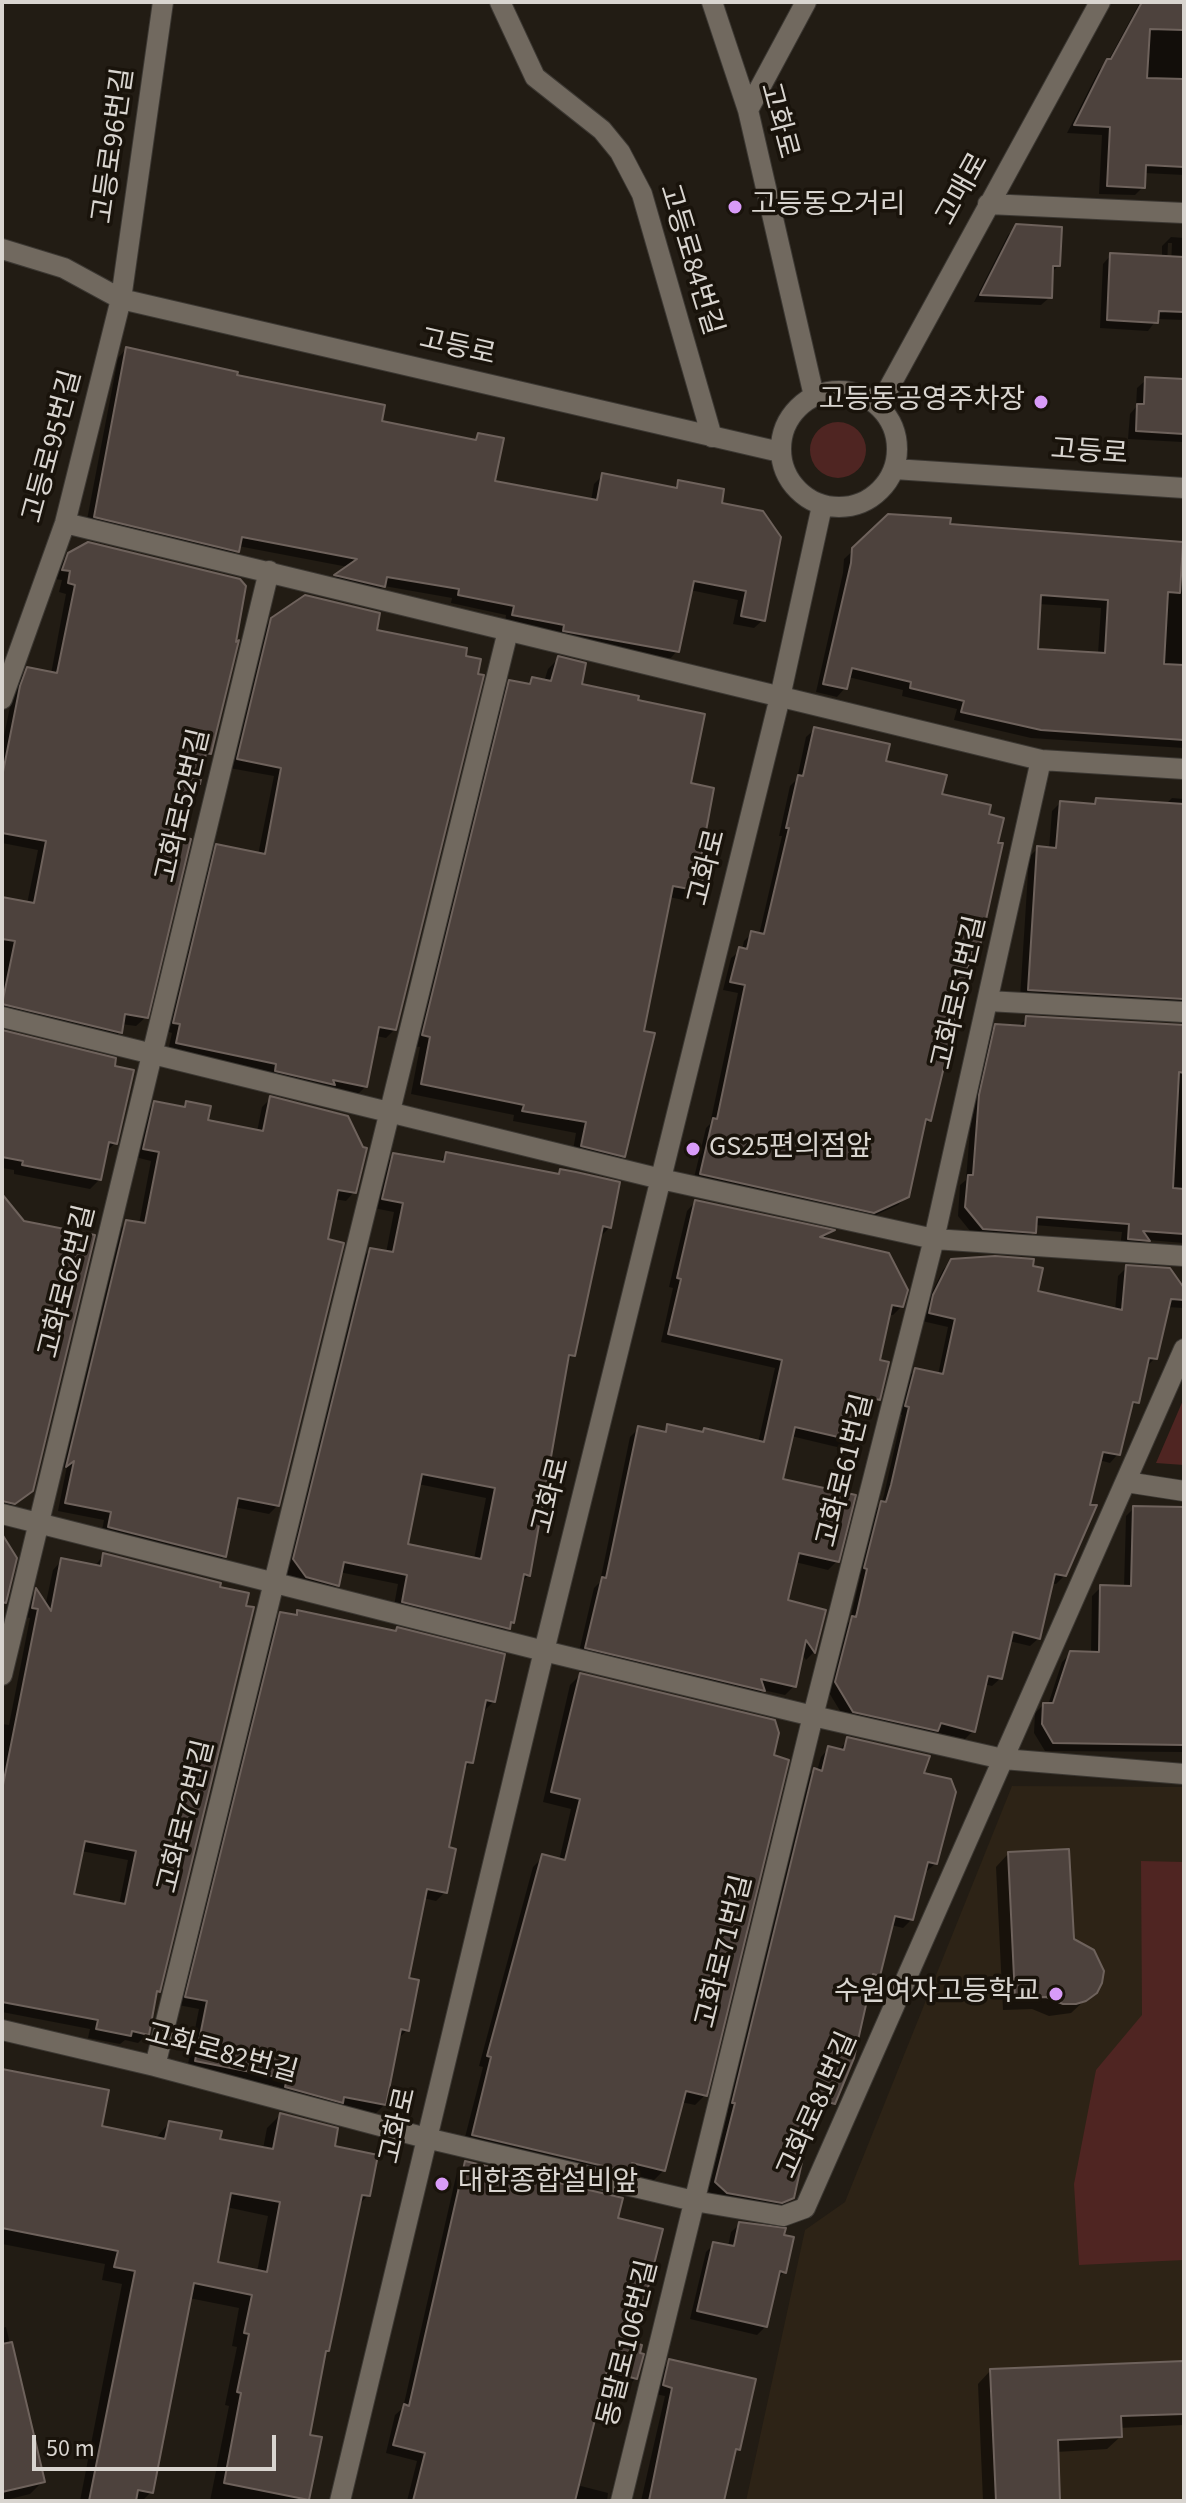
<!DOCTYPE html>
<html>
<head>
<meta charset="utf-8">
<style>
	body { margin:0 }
	#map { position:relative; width:1186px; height:2503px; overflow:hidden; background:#221c14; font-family:"Source Sans 3",sans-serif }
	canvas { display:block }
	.frame { position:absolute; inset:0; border:4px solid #d9d5d0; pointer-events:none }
	.scale { position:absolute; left:32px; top:2435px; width:244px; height:36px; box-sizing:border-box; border:4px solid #d9d5d0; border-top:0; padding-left:10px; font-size:24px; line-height:28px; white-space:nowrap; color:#d9d5d0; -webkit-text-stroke:6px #19130b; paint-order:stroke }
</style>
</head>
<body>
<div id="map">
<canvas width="1186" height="2503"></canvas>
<div class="frame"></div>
<div class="scale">50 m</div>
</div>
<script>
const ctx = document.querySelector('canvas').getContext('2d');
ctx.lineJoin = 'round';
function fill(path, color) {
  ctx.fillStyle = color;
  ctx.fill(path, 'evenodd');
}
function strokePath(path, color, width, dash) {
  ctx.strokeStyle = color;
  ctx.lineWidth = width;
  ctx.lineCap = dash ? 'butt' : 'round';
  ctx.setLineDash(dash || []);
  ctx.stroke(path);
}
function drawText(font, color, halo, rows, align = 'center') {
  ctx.font = font + ' "Source Sans 3","Noto Sans KR",sans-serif';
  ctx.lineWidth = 7;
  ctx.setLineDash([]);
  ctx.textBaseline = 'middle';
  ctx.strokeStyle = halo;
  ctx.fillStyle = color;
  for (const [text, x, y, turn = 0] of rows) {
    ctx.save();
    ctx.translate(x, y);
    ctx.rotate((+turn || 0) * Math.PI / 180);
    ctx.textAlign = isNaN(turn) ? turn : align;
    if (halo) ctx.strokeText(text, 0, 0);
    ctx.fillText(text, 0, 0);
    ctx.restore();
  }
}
fill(new Path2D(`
	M1012,1786L1184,1787V2501H746L805,2230L845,2202Z`), '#2d2316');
fill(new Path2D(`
	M810 450a28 28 0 1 1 56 0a28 28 0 1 1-56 0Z
	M1184,1398V1465L1156,1463Z
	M1141,1861L1184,1862V2260L1079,2265L1074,2184L1096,2070L1142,2015Z`), '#4f2522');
fill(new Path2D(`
	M1140,2H1184V175L1144,173L1143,187L1135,195L1099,194L1102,135L1067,133L1099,70L1108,61Z
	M1017,226L1058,266L1050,274V297L1041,305L974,302L1008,235Z
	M1171,237L1184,238V320L1157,319L1148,331L1100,328L1103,264L1111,255L1162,258V246ZM1168,243H1172L1171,267L1167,266Z
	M126,349L235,377L379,423L472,442L478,435L493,483L591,501L594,484L603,475L673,489L679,482L719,504L763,620L754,628L733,624L738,600L690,590L677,651L669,660L505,623L506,615L451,603L452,598L384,586L375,595L328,584L348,567L238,546L237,551L228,559L86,525L118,358Z
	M1146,380L1184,381V449L1182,442L1128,439L1130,414L1136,407L1137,388Z
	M889,517L1184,560V748L1031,738L954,720L957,709L902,696L903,690L848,677L845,688L837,697L816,692L843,573L844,559ZM1038,604L1101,608L1098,654L1035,651Z
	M69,555L209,753L202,760L198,783L188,793L146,1017L136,1026L121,1024L120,1032L110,1041L2,1015V899L27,904L38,850L2,843V746L12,697L18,679L28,669L51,674L66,594L59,592L62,580L54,579L59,565Z
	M272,619L374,631L463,657L395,1029L386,1038L376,1036L366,1086L357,1095L267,1079L269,1072L168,1051L172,1033L166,1031L208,855L217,846L258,855L274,776L229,768L263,629Z
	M559,658L580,686L636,702L689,785L698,860V890L688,901L669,897L642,1032L652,1034L629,1143L623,1156L613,1167L572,1156L576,1133L513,1121L514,1115L411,1094L420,1047L412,1046L499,693L510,682L526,685L532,679L544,682L548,669Z
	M815,729L884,763L940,795L977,950L969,959L930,1120L922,1127L907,1196L898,1205L865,1220L693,1182L706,1128L710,1124L738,993L723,990L731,958L742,950L744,941L752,933L759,935L782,836H779L790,786L797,779L806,737Z
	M1172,798L1184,799V1012L1020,998L1029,857L1038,848L1049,849L1052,811L1060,803L1091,805L1096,800L1165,805Z
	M1027,1018L1184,1027V1243L1148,1240L1140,1248L1120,1247L1122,1232L1034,1225V1232L1025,1241L975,1237L958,1216L960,1185L966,1180L972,1105L987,1035L996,1026L1017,1028Z
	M2,1032L115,1143L106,1152L99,1180L90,1189L14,1174V1170L2,1168Z
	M271,1098L354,1192L346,1201L334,1199L278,1505L269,1514L234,1507L224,1556L216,1565L101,1536L104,1520L58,1511L67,1466L59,1472L118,1231L127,1222L139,1224L151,1161L135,1157L146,1112L155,1103L181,1108L186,1103L206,1122L257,1132L262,1107Z
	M447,1154L556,1176L561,1171L610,1227L600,1237L573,1355L566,1362L529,1575L520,1583L512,1622L498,1638L393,1611L398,1584L339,1572L337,1585L327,1595L296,1587L284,1570L360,1260L370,1250L386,1253L394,1212L373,1208L384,1165L394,1155L438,1163ZM418,1484L486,1498L474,1559L405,1545Z
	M695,1202L831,1232L822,1240L902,1306L893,1315L888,1314L877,1361L878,1399L869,1408L857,1405L850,1439L841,1448L791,1436L781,1480L837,1561L828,1570L795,1562L785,1602L824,1611L814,1652L806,1660L801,1653L794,1686L785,1695L763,1690L754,1699L578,1656L594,1588L600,1582L630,1437L639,1428L662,1433L668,1427L701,1433L704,1430L758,1443L775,1368L661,1342L673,1288L669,1287L687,1211Z
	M2,1210L31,1490L4,1512H2Z
	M951,1261L1036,1292L1115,1311L1118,1276L1127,1267L1184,1291L1183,1308L1167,1307L1155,1358L1146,1367L1137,1402L1129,1410L1118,1454L1110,1463L1099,1460L1065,1575L1056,1584L1051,1583L1039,1638L1030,1646L1009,1641L1001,1678L992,1686L984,1684L973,1731L965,1739L935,1732L928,1738L845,1719L828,1691L844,1627L850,1621L860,1577L857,1576L873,1512L881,1504L884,1495L902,1415L898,1414L907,1378L915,1370L938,1375L948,1327L922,1321L925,1306L943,1270Z
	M1134,1508L1184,1524V1752L1045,1751L1034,1733L1035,1713L1043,1705H1048L1062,1662L1071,1653H1091L1092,1596L1101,1587L1124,1588L1126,1516Z
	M104,1555L158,1991L155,1994L147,2034L138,2043L125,2040L120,2044L88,2038L90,2029L2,2012V1724L9,1725L30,1618L24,1617L28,1600L36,1592L45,1607L53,1570L62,1560L94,1567ZM81,1851L128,1860L119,1905L72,1896Z
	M298,1613L394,1633L397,1629L494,1701L485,1710H482L471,1762L462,1771L447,1849L445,1892L436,1901L423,1898L406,1979L407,2030L397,2040L385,2104L376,2113L277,2096L279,2087L187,2069L199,2009L178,2005L272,1623L281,1614L294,1617Z
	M580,1675L705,2095L695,2105L681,2102L664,2170L654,2180L626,2173L618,2181L463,2145L483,2067L479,2066L533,1867L543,1857L559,1861L571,1809L543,1802L570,1685Z
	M848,1739L922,1774L936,1863L927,1871H924L912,1919L903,1928L891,1925L878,1975L870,1983L834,2103L825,2111L812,2108L792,2197L783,2206L718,2201L708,2191L728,2111H725L806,1778L814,1770L817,1771L821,1757L829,1748L839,1751Z
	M1008,1854L1095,1991L1071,2013L1049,2016L1032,2009L1003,2010L996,1867Z
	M2,2071L99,2127L155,2139L169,2123L218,2140L263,2149L267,2128L280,2115L332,2148L368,2195L358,2206L327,2350L324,2354L308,2437L306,2501H210L229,2406L225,2405L237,2347L232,2346L239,2308L189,2298L151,2492L142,2501H80L122,2284L102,2280L105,2264L2,2244ZM226,2207L268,2216L257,2272L215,2263Z
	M466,2163L615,2219L636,2378L627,2387L603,2381L577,2485L608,2493L607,2501H407L417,2461L386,2453L395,2415L403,2408L457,2172Z
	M740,2224L784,2272L776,2280L766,2326L757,2335L690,2319L706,2252L714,2244L728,2247L731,2232Z
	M6,2327L43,2481L30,2494L2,2501V2328Z
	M670,2362L738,2449L732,2455L722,2501H641L665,2396L655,2394L661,2371Z
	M1184,2363V2425L1119,2428L1120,2437L1107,2449L1056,2452L1058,2501H983L978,2384L990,2371Z`), '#0007');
const building = new Path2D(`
	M1142,2H1184V30L1150,29L1147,78L1184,79V167L1146,165L1145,188L1107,186L1110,127L1074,125L1107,59H1111Z
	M1016,224L1062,227L1060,266H1053L1052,298L980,295Z
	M1110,253L1184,257V312L1159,311L1158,323L1107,320Z
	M126,347L238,372L237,375L385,405L382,421L476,440L478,433L504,438L495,481L597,500L602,473L677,488L678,480L724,489L722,503L763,511L781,537L765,621L741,616L746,591L694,581L679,652L563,631L564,625L512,615L514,606L458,595L459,589L387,577L385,587L334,575L357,559L242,537L239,552L94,517Z
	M1145,377L1184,379V434L1136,431L1137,404H1144Z
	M888,514L951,518L950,524L1183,542L1180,593L1168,592L1164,664L1184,665V740L1041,730L961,712L964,701L910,688L911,682L852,668L847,689L823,684L851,563L852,548ZM1041,595L1108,600L1105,653L1038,649Z
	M88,542L240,579L246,586L236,642L239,640L211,754L206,753L200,784L192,783L182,837L191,839L148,1018L125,1014L122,1033L2,1004L15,941L2,939V897L34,903L46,841L2,833V777L20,686L27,667L57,673L75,585L68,583L70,571L62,570L68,553Z
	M305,595L380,613L377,630L467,648L466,656L481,659L478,674L484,675L396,1030L379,1027L367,1087L333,1080L335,1085L275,1071L276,1064L176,1043L180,1024L173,1023L216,844L265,854L281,768L237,759L271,618Z
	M558,656L586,663L582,684L639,696L638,700L705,714L691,783L714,788L701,858L707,859L700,891L673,886L644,1031L655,1033L625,1157L581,1146L586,1122L522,1111L524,1105L421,1084L430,1037L422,1035L509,680L530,684L532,677L551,681Z
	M814,727L890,744L886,761L947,775L942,794L991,805L989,814L1004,818L998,843H1003L979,951L972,950L931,1121L926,1119L909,1197L874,1213L700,1174L713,1118L717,1119L745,985L730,982L739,947L747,949L751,931L764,934L789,828H786L798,775L803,776Z
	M1096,798L1184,804V999L1028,990L1037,846L1056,848L1060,801L1095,804Z
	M1026,1016L1184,1025V1073L1179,1072L1173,1188L1184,1189V1234L1143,1231L1150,1241L1128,1239L1129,1224L1037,1217L1036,1233L983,1229L965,1207L968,1175H973L979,1095L995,1024L1025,1026Z
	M2,1030L116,1058L115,1066L134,1070L117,1144L109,1142L101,1180L22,1165L23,1161L2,1157Z
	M270,1096L348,1116L363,1147L367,1148L356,1193L338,1190L328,1239L344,1243L279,1506L238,1498L226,1557L108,1527L111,1512L65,1503L74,1461L66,1467L126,1220L145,1223L159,1152L143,1149L154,1101L185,1107L186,1101L211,1106L208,1120L263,1131Z
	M446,1152L559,1174L560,1169L576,1172L620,1182L611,1228L603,1226L575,1356L569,1355L530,1576L524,1574L514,1623L511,1622L510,1629L402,1602L407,1575L344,1562L339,1586L306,1577L293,1559L370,1248L393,1252L403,1203L382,1199L393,1153L444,1162ZM422,1474L495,1488L481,1559L408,1544Z
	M2,1194L24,1221L95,1235L33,1491L15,1504L2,1501Z
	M695,1200L835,1230L820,1237L889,1253L908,1290L903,1307L892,1305L880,1360L889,1362L880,1400L861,1396L851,1440L795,1427L783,1479L856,1495L839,1562L799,1553L788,1600L826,1610L815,1653L806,1640L796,1687L761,1679L765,1691L585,1648L602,1577L606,1578L638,1426L666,1432L667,1424L703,1432L704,1428L764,1442L782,1360L668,1334L681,1279L677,1278Z
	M995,1256L1034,1259L1033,1266L1043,1268L1038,1291L1122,1310L1126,1265L1170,1268L1184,1288V1300L1171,1299L1157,1359L1149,1358L1139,1403L1133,1402L1120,1455L1103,1452L1090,1505H1097L1066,1576L1055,1574L1040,1639L1013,1632L1002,1679L988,1676L975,1732L941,1723L938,1731L853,1712L835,1682L852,1616L856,1617L867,1569L864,1568L881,1501L886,1502L891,1485L909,1407L905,1406L915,1368L943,1374L955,1319L929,1313L933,1295L951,1259Z
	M1133,1506L1184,1507V1745L1053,1743L1042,1724L1043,1703H1053L1070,1651L1099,1652L1100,1585L1131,1586Z
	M2,1534L17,1558L6,1603L2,1602Z
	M103,1553L221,1583L220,1587L249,1593L246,1606L254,1607L160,1992L157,1991L149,2035L132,2031L131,2036L96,2029L98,2020L2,2002V1790L38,1609L32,1608L36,1588L51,1611L61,1558L101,1566ZM85,1841L136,1851L125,1904L74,1894Z
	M297,1610L396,1631L397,1627L505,1654L495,1702L486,1700L473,1763L466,1762L449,1847L456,1849L447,1893L427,1889L409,1978L419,1980L409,2031L401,2029L386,2105L344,2097L343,2103L285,2087L287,2079L195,2061L207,2001L185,1997L280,1612L297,1615Z
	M580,1673L775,1720L779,1733L774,1755L789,1760L707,2096L686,2091L665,2171L632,2163L629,2172L472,2135L491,2057L487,2056L542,1854L565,1860L580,1799L551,1792Z
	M847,1737L930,1756L924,1773L951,1779L956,1792L937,1864L928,1862L913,1920L895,1916L880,1976L873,1974L854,2058L835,2104L816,2099L794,2198L782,2203L727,2193L715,2182L735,2103H732L814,1768L822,1771L828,1746L844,1750Z
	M1069,1849L1074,1939L1094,1950L1104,1971L1102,1983L1097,1993L1086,2001L1076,2004H1063L1046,1997L1015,1998L1008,1852Z
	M2,2069L109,2090L102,2126L165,2139L169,2121L222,2131L220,2139L273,2149L280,2113L338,2128L335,2146L378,2155L370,2196L362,2195L329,2351H326L310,2435L322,2437L309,2500L224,2483L241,2393L237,2392L249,2334L244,2333L252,2295L194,2283L153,2493L138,2490L136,2501H89L135,2271L114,2267L118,2251L2,2228ZM231,2193L280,2202L267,2272L218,2262Z
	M465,2161L623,2198L618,2218L663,2229L634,2343L642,2345L640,2353L644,2354L637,2379L607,2371L575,2501H413L425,2453L393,2445L404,2404L409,2406Z
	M739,2222L786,2228L784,2235L794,2237L786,2273L780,2271L767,2327L697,2311L713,2242L734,2246Z
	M12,2342L45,2482L2,2492V2344Z
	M669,2359L756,2379L740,2450L736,2449L724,2501H649L672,2388L663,2385Z
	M1184,2361V2414L1121,2416L1122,2437L1058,2440L1060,2501H996L990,2369Z`);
fill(building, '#4d423d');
strokePath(building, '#6e625c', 2);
const minor = new Path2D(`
	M500,2L535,77L602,130L620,152L642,194L712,437
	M712,2L748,110L814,396
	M748,110L806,2
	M988,204L1184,213
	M2,249L64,268L121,299L780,452
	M781 449a58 58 0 1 1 116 0a58 58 0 1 1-116 0Z
	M879,406L1100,2
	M894,469L1184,488
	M65,523L1041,760L1184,769
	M2,699L65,523L121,299L163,2
	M988,1001L1184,1012
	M2,1017L661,1179L934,1239L1184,1256
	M1126,1482L1184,1491
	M2,1514L544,1651L813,1716L1003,1759L1184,1774
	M2,1675L269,571
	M2,2030L155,2066L426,2138L694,2201L783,2216L805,2208L1184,1349
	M155,2066L508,631
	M340,2501L544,1651L780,697L822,506
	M621,2501L813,1716L934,1239L1041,760`);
strokePath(minor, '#3c3833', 22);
strokePath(minor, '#71695f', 20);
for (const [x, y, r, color] of [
	[735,207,8,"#d89bf8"],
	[1041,402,8,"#d89bf8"],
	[693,1149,8,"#d89bf8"],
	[1056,1994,8,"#d89bf8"],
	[442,2184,8,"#d89bf8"]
]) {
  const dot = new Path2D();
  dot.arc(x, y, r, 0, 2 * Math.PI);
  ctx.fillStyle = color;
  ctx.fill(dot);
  strokePath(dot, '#19130b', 3);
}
drawText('28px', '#d9d5d0', '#19130b', [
	["고화로",777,121,75],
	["고등로96번길",115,146,-82],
	["고매로",964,190,-61],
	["고등로84번길",689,260,73],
	["고등로",457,349,13],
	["고등로95번길",54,447,-75],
	["고등로",1089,454,4],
	["고화로52번길",185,806,-77],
	["고화로",709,868,-76],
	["고화로51번길",961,993,-77],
	["고화로62번길",69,1282,-76],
	["고화로61번길",847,1471,-76],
	["고화로",553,1496,-76],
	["고화로72번길",188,1817,-76],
	["고화로71번길",726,1952,-76],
	["고화로82번길",221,2055,15],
	["고화로81번길",819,2106,-66],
	["고화로",400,2126,-77],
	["동말로106번길",630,2344,-76]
]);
drawText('28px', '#d9d5d0', '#19130b', [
	["고등동오거리",751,207],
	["고등동공영주차장",1025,402,"right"],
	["GS25편의점앞",709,1149],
	["수원여자고등학교",1040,1994,"right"],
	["대한종합설비앞",458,2184]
], 'left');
</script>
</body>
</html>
